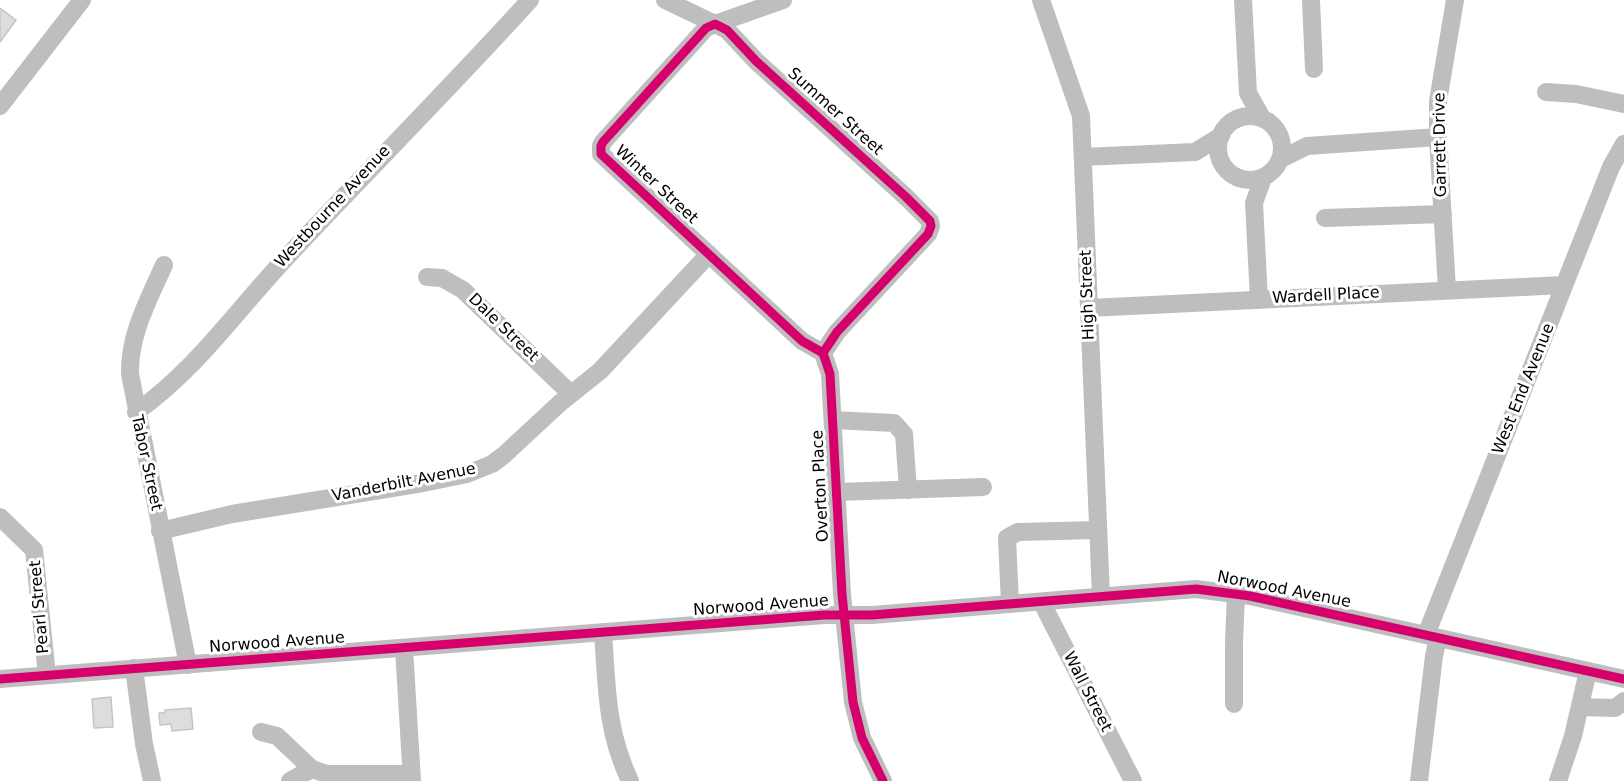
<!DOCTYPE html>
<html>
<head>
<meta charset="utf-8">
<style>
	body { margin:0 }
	canvas { display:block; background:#fff }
</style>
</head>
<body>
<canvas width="1624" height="781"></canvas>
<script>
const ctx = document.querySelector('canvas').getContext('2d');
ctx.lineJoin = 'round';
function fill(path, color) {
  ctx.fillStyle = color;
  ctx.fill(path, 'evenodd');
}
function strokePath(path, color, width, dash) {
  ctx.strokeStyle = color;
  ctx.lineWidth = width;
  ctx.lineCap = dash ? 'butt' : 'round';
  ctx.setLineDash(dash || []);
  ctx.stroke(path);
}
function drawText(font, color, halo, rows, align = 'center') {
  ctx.font = font + ' "DejaVu Sans",sans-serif';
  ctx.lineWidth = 6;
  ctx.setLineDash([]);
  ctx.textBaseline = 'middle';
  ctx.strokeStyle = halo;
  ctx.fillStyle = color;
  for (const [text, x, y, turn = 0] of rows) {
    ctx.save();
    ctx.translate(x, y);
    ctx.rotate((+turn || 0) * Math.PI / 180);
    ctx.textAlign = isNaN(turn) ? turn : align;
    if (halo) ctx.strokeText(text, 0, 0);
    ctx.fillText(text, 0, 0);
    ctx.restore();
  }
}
const building = new Path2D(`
	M0,8L16,20L0,42Z
	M111,697L113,727L94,728L92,699Z
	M191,708L193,729L172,731L171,724L160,725L159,713H165V710Z`);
fill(building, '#ddd');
strokePath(building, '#c5c5c5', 1.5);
strokePath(new Path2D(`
	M665,0L715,24L783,0
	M1041,0L1081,116L1101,597
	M1243,0L1248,93L1262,118
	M1311,0L1314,69
	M1546,92L1576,94L1624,104
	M0,106L82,0
	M1218 148a32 32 0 1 1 64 0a32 32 0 1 1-64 0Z
	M1083,157L1195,152L1221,136
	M1281,159L1307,146L1438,137
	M1325,218L1443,214
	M164,265C148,301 129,335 130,374L188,665
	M427,277L442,278L463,290L571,394
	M1447,290L1438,137V101L1455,0
	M1259,300L1254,203L1263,178
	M1089,308L1564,285
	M823,353L802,341L601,154V146L603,142L706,28L715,24L727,30L756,61L906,197L930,221L931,226L928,234L837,332L823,353L830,374L842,594L853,702L862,738L883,781
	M136,412C195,371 236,311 285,259C366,172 450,88 530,0
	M833,420L894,423L904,434L908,490
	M837,492L983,487
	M0,517L34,550L47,675
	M160,531L232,514L423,483L467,474L492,464L504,455L560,403L600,371L709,254
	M1042,603L1133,781
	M1010,604L1007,538L1018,532L1097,530
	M603,633C607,688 606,730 630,781
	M1426,635L1611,167L1624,144
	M404,648L412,781
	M134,668L144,744L152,781
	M0,679L824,615H872L1196,589L1250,596L1624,679
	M1234,704V642L1236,593
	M1580,707L1615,708L1624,701
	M261,732L277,736L312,769L327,774H411
	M290,781L312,769
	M1419,781L1434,656L1438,638
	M1558,781L1573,736L1588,671`), '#bebebe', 18);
strokePath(new Path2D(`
	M823,353L802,341L601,154V146L603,142L706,28L715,24L727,30L756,61L906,197L930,221L931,226L928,234L837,332L823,353L830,374L842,594L853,702L862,738L883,781
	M0,679L824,615H872L1196,589L1250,596L1624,679`), '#d6006c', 9);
drawText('16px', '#000', '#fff', [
	["Summer Street",835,112,42],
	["Garrett Drive",1441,145,-91],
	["Winter Street",656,185,43],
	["Westbourne Avenue",333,207,-47],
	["High Street",1088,295,-92],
	["Wardell Place",1326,296,-3],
	["Dale Street",503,328,44],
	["West End Avenue",1524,389,-68],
	["Tabor Street",146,463,78],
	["Vanderbilt Avenue",404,483,-11],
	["Overton Place",821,486,-93],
	["Norwood Avenue",1284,590,11],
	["Norwood Avenue",761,606,-4],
	["Pearl Street",40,607,-95],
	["Norwood Avenue",277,643,-4],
	["Wall Street",1087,692,63]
]);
</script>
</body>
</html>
